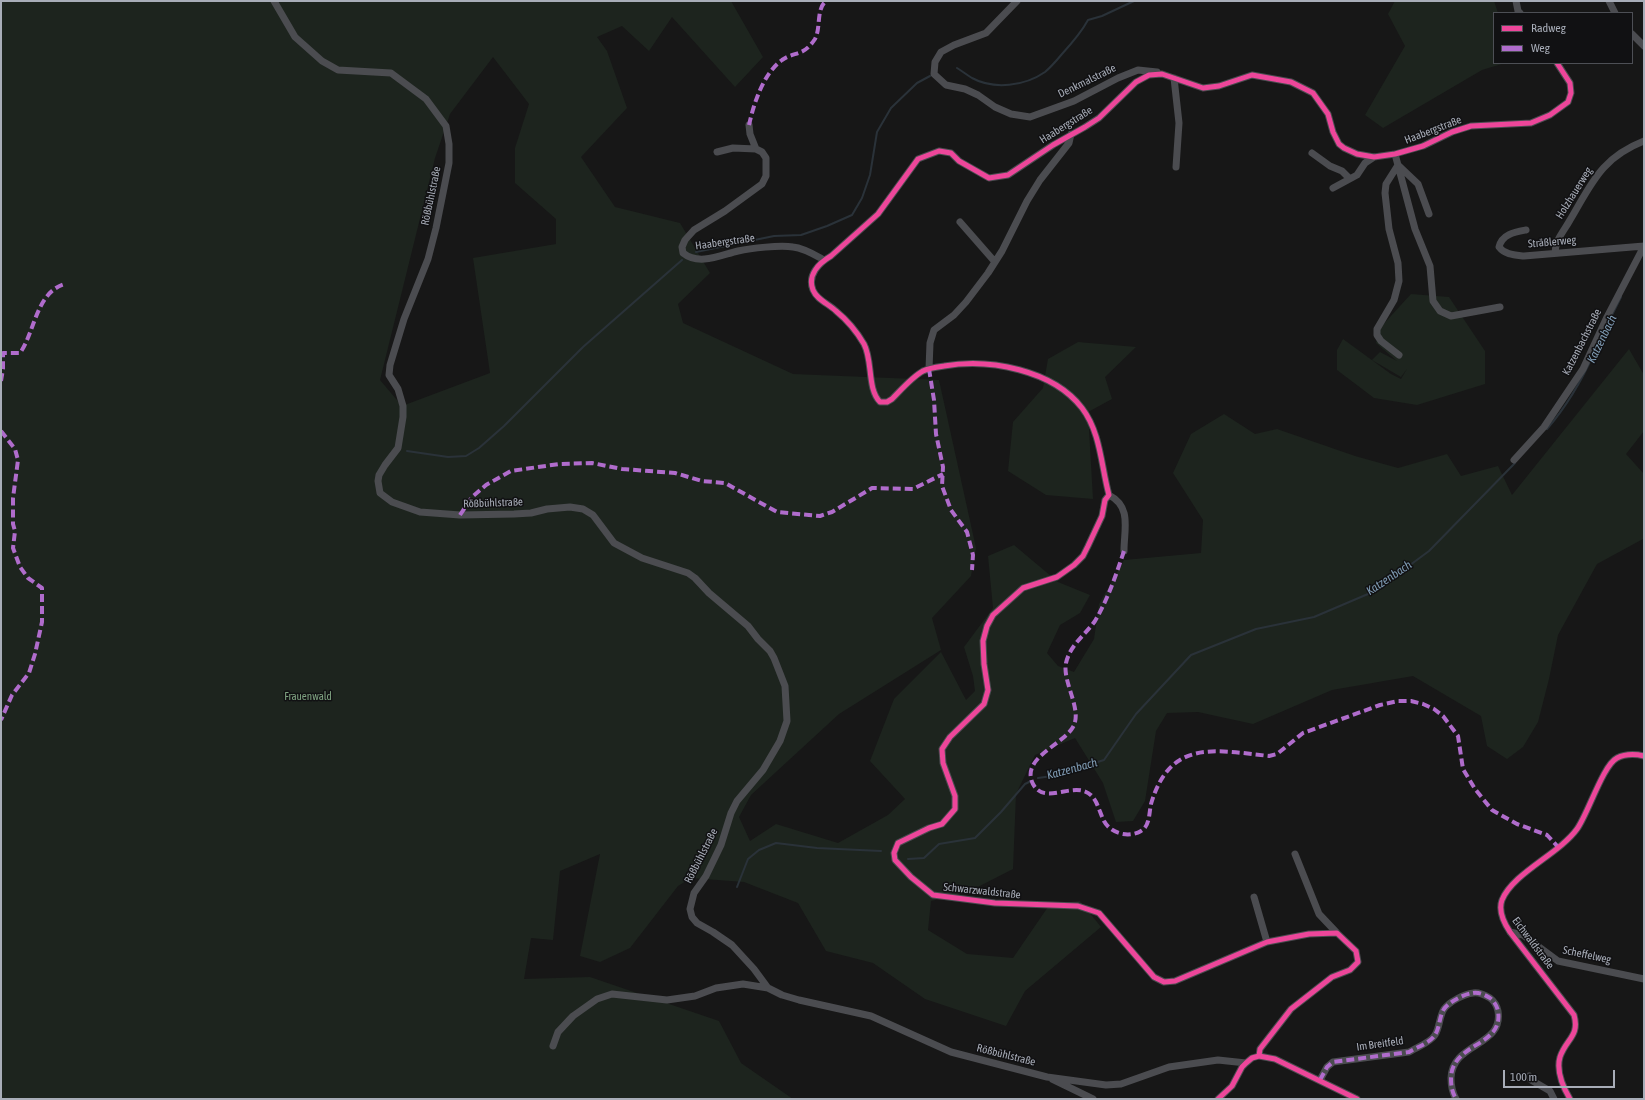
<!DOCTYPE html>
<html>
<head>
<meta charset="utf-8">
<style>
	body { margin:0 }
	#map { position:relative; width:1645px; height:1100px; overflow:hidden; background:#171717; font-family:"Asap Condensed",sans-serif }
	canvas { display:block }
	.frame { position:absolute; inset:0; border:2px solid #a8adb8; pointer-events:none }
	.legend { position:absolute; left:1493px; top:12px; width:140px; height:52px; box-sizing:border-box; background:#111113; border:1px solid #4d4f55; margin:0; padding:5px 7px; list-style:none; font-size:12px; color:#a8adb8 }
	.legend li { display:flex; align-items:center; gap:8px; height:20px }
	.legend b { width:20px; border:1px solid #4d4f55 }
	.scale { position:absolute; left:1503px; top:1070px; width:112px; height:18px; box-sizing:border-box; border:2px solid #a8adb8; border-top:0; padding-left:5px; font-size:12px; line-height:14px; white-space:nowrap; color:#a8adb8; -webkit-text-stroke:3px #111113; paint-order:stroke }
</style>
</head>
<body>
<div id="map">
<canvas width="1645" height="1100"></canvas>
<div class="frame"></div>
<ul class="legend">
<li><b style="height:5px;background:#ed469a"></b>Radweg</li>
<li><b style="height:5px;background:#b06ccc"></b>Weg</li>
</ul>
<div class="scale">100 m</div>
</div>
<script>
const ctx = document.querySelector('canvas').getContext('2d');
ctx.lineJoin = 'round';
function fill(path, color) {
  ctx.fillStyle = color;
  ctx.fill(path, 'evenodd');
}
function strokePath(path, color, width, dash) {
  ctx.strokeStyle = color;
  ctx.lineWidth = width;
  ctx.lineCap = dash ? 'butt' : 'round';
  ctx.setLineDash(dash || []);
  ctx.stroke(path);
}
function drawText(font, color, halo, rows, align = 'center') {
  ctx.font = font + ' "Asap Condensed",sans-serif';
  ctx.lineWidth = 3;
  ctx.setLineDash([]);
  ctx.textBaseline = 'middle';
  ctx.strokeStyle = halo;
  ctx.fillStyle = color;
  for (const [text, x, y, turn = 0] of rows) {
    ctx.save();
    ctx.translate(x, y);
    ctx.rotate((+turn || 0) * Math.PI / 180);
    ctx.textAlign = isNaN(turn) ? turn : align;
    if (halo) ctx.strokeText(text, 0, 0);
    ctx.fillText(text, 0, 0);
    ctx.restore();
  }
}
fill(new Path2D(`
	M1,1H731L763,57L735,87L672,17L649,51L622,26L597,37L607,51L627,108L581,157L615,207L680,223L710,273L678,304L683,323L793,374L939,380L976,548L971,576L932,618L941,650L839,714L751,795L739,817L750,841L776,824L838,843L888,815L905,799L870,761L894,699L941,652L966,700L975,691L973,676L964,647L993,608L988,556L1014,545L1058,582L1090,595L1080,613L1060,625L1047,653L1058,666L1074,672L1094,639L1099,604L1124,560L1201,553L1203,520L1173,473L1191,434L1224,414L1255,434L1277,429L1355,456L1398,468L1447,454L1461,476L1498,466L1512,495L1629,349L1644,375V431L1626,454L1644,474V540L1643,539L1597,564L1558,635L1549,679L1538,722L1523,747L1507,759L1487,746L1481,716L1413,676L1332,690L1253,724L1198,712L1167,713L1156,731L1145,801L1133,821L1116,822L1103,783L1075,738L1035,755L1016,794L1013,869L966,893L931,901L928,930L967,954L1013,958L1050,904L1080,901L1101,927L1025,991L1006,1026L925,999L873,963L826,951L798,903L744,882L691,878L678,886L630,948L600,962L580,956L600,854L560,871L553,940L531,938L524,979L590,977L719,1021L741,1063L793,1099H1ZM493,57L529,104L515,148V183L556,219V244L473,258L490,373L402,406L380,380L435,158L450,114Z
	M1395,1H1494L1498,13H1494V63H1505L1482,70L1383,128L1365,115L1405,46L1388,14Z
	M1411,294L1449,297L1485,351V384L1417,405L1374,398L1337,370V350L1343,339L1391,374L1401,379L1407,369L1401,377L1372,360L1380,352L1397,361L1376,343L1379,329Z
	M1078,342L1136,347L1105,377L1112,399L1088,412L1093,499L1046,495L1008,471L1013,422L1043,388L1048,359Z`), '#1d241e');
strokePath(new Path2D(`
	M957,68C962,71 967,75 972,78C994,90 1025,86 1045,72C1051,67 1057,60 1062,54C1072,43 1081,33 1088,20L1102,16L1134,1
	M696,252L774,236L801,235L827,226L852,215L862,198L870,175L877,132L891,108L917,83L930,76
	M1605,329L1621,297
	M1547,429C1566,407 1582,380 1594,353
	M407,451L448,457L466,456L479,448L504,426L583,347L682,260
	M1038,778L1052,776L1104,760L1136,714L1191,655L1256,629L1314,617L1375,591L1429,551L1515,463
	M908,859L924,858L939,844L975,838L1001,812L1025,784L1031,781
	M737,887L748,859L759,850L776,843L817,848L881,851`), '#2a3239', 2);
strokePath(new Path2D(`
	M274,1L295,37L322,61L338,70L391,73L426,99L446,126L449,144V163L436,228L428,259L404,319L390,365L389,375L398,389L403,406V417L398,448L385,465L379,475L378,481L380,493L392,502L420,512L460,515L514,514L531,513L547,509L570,507L583,509L593,515L614,543L642,558L688,573L695,578L709,593L748,626L758,639L770,651L774,658L785,686L787,721L780,741L763,770L737,801L731,813L721,845L706,876L694,893L690,909L692,917L697,923L713,932L732,945L754,969L768,988
	M1017,1L986,33L954,45L941,52L935,62L934,74L946,85L965,89L978,95L995,107L1011,114L1030,117L1074,101L1118,78L1138,70L1157,72
	M1516,1L1518,11L1520,13
	M1609,1L1615,13
	M1632,34L1644,46
	M1174,78L1179,123L1176,167
	M749,125L750,134L756,149L762,152L766,158V176L762,184L725,211L694,230L685,240L682,247L683,253C699,266 721,255 738,251C751,248 780,245 793,247C804,248 815,255 824,260
	M717,152L733,148L756,149
	M1312,153L1330,166L1342,171L1349,178
	M1395,154L1415,229L1430,266L1433,301L1440,311L1451,316L1500,307
	M1333,188L1357,175L1365,163L1374,157
	M960,222L995,262
	M1526,230C1515,232 1502,234 1499,247C1505,255 1515,255 1524,256L1644,246
	M1555,253C1555,240 1564,231 1570,220C1592,183 1601,158 1644,141
	M1399,355L1381,341L1377,335V329L1394,300L1399,281L1398,263L1389,229L1385,193L1386,184L1398,165L1418,184L1429,214
	M929,369L930,343L934,330L954,315L966,302L988,273L1002,251L1027,201L1040,180L1069,143L1071,134
	M1514,460L1544,427L1583,369L1607,317L1644,246
	M1109,495C1132,507 1124,529 1124,551
	M1295,854L1319,914L1337,933
	M1254,897L1267,942
	M1510,932L1523,935L1558,961L1644,979
	M553,1046L558,1032L573,1016L597,999L612,994L667,1000L695,996L716,988L743,984L768,988L782,995L799,1000L871,1016L951,1052L1047,1077L1106,1085L1121,1084L1169,1067L1218,1060L1246,1063
	M1259,1056L1260,1049L1291,1009L1332,977L1350,970L1358,962L1356,951L1337,933L1309,934L1267,942L1175,981L1164,982L1154,977L1099,913L1078,906L995,903L933,895L911,877L895,860L894,853L898,843L929,828L942,824L955,809V796L943,763L942,749L950,737L984,704L988,690L984,664L983,641L987,626L993,615L1023,588L1057,577L1074,565L1083,556L1088,546L1102,516L1105,500L1109,495C1101,466 1101,433 1082,408C1053,370 989,358 944,366C937,367 929,368 923,371C912,377 901,390 892,399L887,402H880C867,389 873,361 864,344C857,332 847,320 836,311C829,304 817,300 813,290C807,275 819,263 831,256L878,214L918,159L939,151L951,153L959,161L989,178L1008,175L1053,145L1085,127L1099,118L1136,82L1149,75L1162,74L1203,88L1219,86L1252,75L1291,82L1313,93L1328,114L1333,132L1339,144L1344,148L1357,154L1374,157L1395,154L1423,146L1452,132L1471,126L1531,123L1550,115L1568,102L1571,93L1570,83L1557,63
	M1529,1076L1531,1080L1550,1091L1554,1099
	M1052,1079L1093,1099
	M1320,1080L1327,1067L1333,1062L1409,1052C1417,1047 1430,1043 1435,1035C1440,1027 1439,1017 1444,1009C1449,1002 1464,994 1473,993C1479,992 1485,995 1490,998C1494,1001 1497,1006 1498,1011C1504,1047 1452,1042 1451,1078C1451,1086 1452,1092 1456,1099
	M1218,1099L1232,1086L1242,1067L1246,1063L1252,1058L1259,1056L1275,1059L1357,1099
	M1570,1099C1563,1087 1556,1071 1560,1057C1566,1039 1580,1036 1574,1015L1510,932C1504,923 1498,911 1502,900C1513,873 1559,854 1577,829C1588,814 1603,765 1617,758C1625,754 1635,754 1644,756`), '#4b4c50', 7);
strokePath(new Path2D(`
	M749,125C754,103 763,74 782,60C795,51 803,57 815,39C821,28 816,9 826,1
	M929,369L934,400L936,434L943,467L942,486L951,510L967,532L973,555L972,570
	M1,381L3,369V353H20C35,332 36,292 65,284
	M1,431L15,449L18,460L13,498V524L15,531L13,548L20,567L28,578L42,588V622L35,654L29,673L12,695L1,720
	M460,515L472,497L486,485L511,471L559,464L592,463L622,469L675,473L702,481L725,483L777,512L809,515L820,516L832,512L872,488L913,489L943,474
	M1124,551C1116,575 1108,599 1095,621C1085,635 1070,645 1066,663C1062,682 1083,710 1073,727C1063,745 1020,758 1033,784C1046,809 1081,773 1096,802C1099,808 1101,815 1104,821C1111,834 1129,838 1141,831C1150,826 1149,813 1151,804C1170,739 1214,750 1269,756L1277,754L1303,733L1380,705L1398,701H1411L1423,704L1434,709L1443,716L1458,736L1463,769L1475,789L1492,810L1517,824L1547,835L1559,848
	M1320,1080L1327,1067L1333,1062L1409,1052C1417,1047 1430,1043 1435,1035C1440,1027 1439,1017 1444,1009C1449,1002 1464,994 1473,993C1479,992 1485,995 1490,998C1494,1001 1497,1006 1498,1011C1504,1047 1452,1042 1451,1078C1451,1086 1452,1092 1456,1099`), '#b06ccc', 4, [8, 4]);
strokePath(new Path2D(`
	M1259,1056L1260,1049L1291,1009L1332,977L1350,970L1358,962L1356,951L1337,933L1309,934L1267,942L1175,981L1164,982L1154,977L1099,913L1078,906L995,903L933,895L911,877L895,860L894,853L898,843L929,828L942,824L955,809V796L943,763L942,749L950,737L984,704L988,690L984,664L983,641L987,626L993,615L1023,588L1057,577L1074,565L1083,556L1088,546L1102,516L1105,500L1109,495C1101,466 1101,433 1082,408C1053,370 989,358 944,366C937,367 929,368 923,371C912,377 901,390 892,399L887,402H880C867,389 873,361 864,344C857,332 847,320 836,311C829,304 817,300 813,290C807,275 819,263 831,256L878,214L918,159L939,151L951,153L959,161L989,178L1008,175L1053,145L1085,127L1099,118L1136,82L1149,75L1162,74L1203,88L1219,86L1252,75L1291,82L1313,93L1328,114L1333,132L1339,144L1344,148L1357,154L1374,157L1395,154L1423,146L1452,132L1471,126L1531,123L1550,115L1568,102L1571,93L1570,83L1557,63
	M1218,1099L1232,1086L1242,1067L1246,1063L1252,1058L1259,1056L1275,1059L1357,1099
	M1570,1099C1563,1087 1556,1071 1560,1057C1566,1039 1580,1036 1574,1015L1510,932C1504,923 1498,911 1502,900C1513,873 1559,854 1577,829C1588,814 1603,765 1617,758C1625,754 1635,754 1644,756`), '#ed469a', 5);
drawText('11px', '#a8adb8', '#111113', [
	["Denkmalstraße",1087,81,-26],
	["Haabergstraße",1066,125,-32],
	["Haabergstraße",1433,130,-21],
	["Holzhauerweg",1574,193,-58],
	["Rößbühlstraße",431,196,-78],
	["Haabergstraße",725,242,-8],
	["Sträßlerweg",1552,242,-5],
	["Katzenbachstraße",1582,342,-63],
	["Rößbühlstraße",493,503,-2],
	["Rößbühlstraße",701,856,-63],
	["Schwarzwaldstraße",982,891,6],
	["Eichwaldstraße",1533,943,53],
	["Scheffelweg",1587,955,12],
	["Im Breitfeld",1380,1044,-8],
	["Rößbühlstraße",1006,1055,14]
]);
drawText('11px', '#7fa381', '#111113', [
	["Frauenwald",308,697]
]);
drawText('italic 12px', '#7f9bb3', '#111113', [
	["Katzenbach",1602,339,-64],
	["Katzenbach",1389,578,-34],
	["Katzenbach",1072,769,-15]
]);
</script>
</body>
</html>
